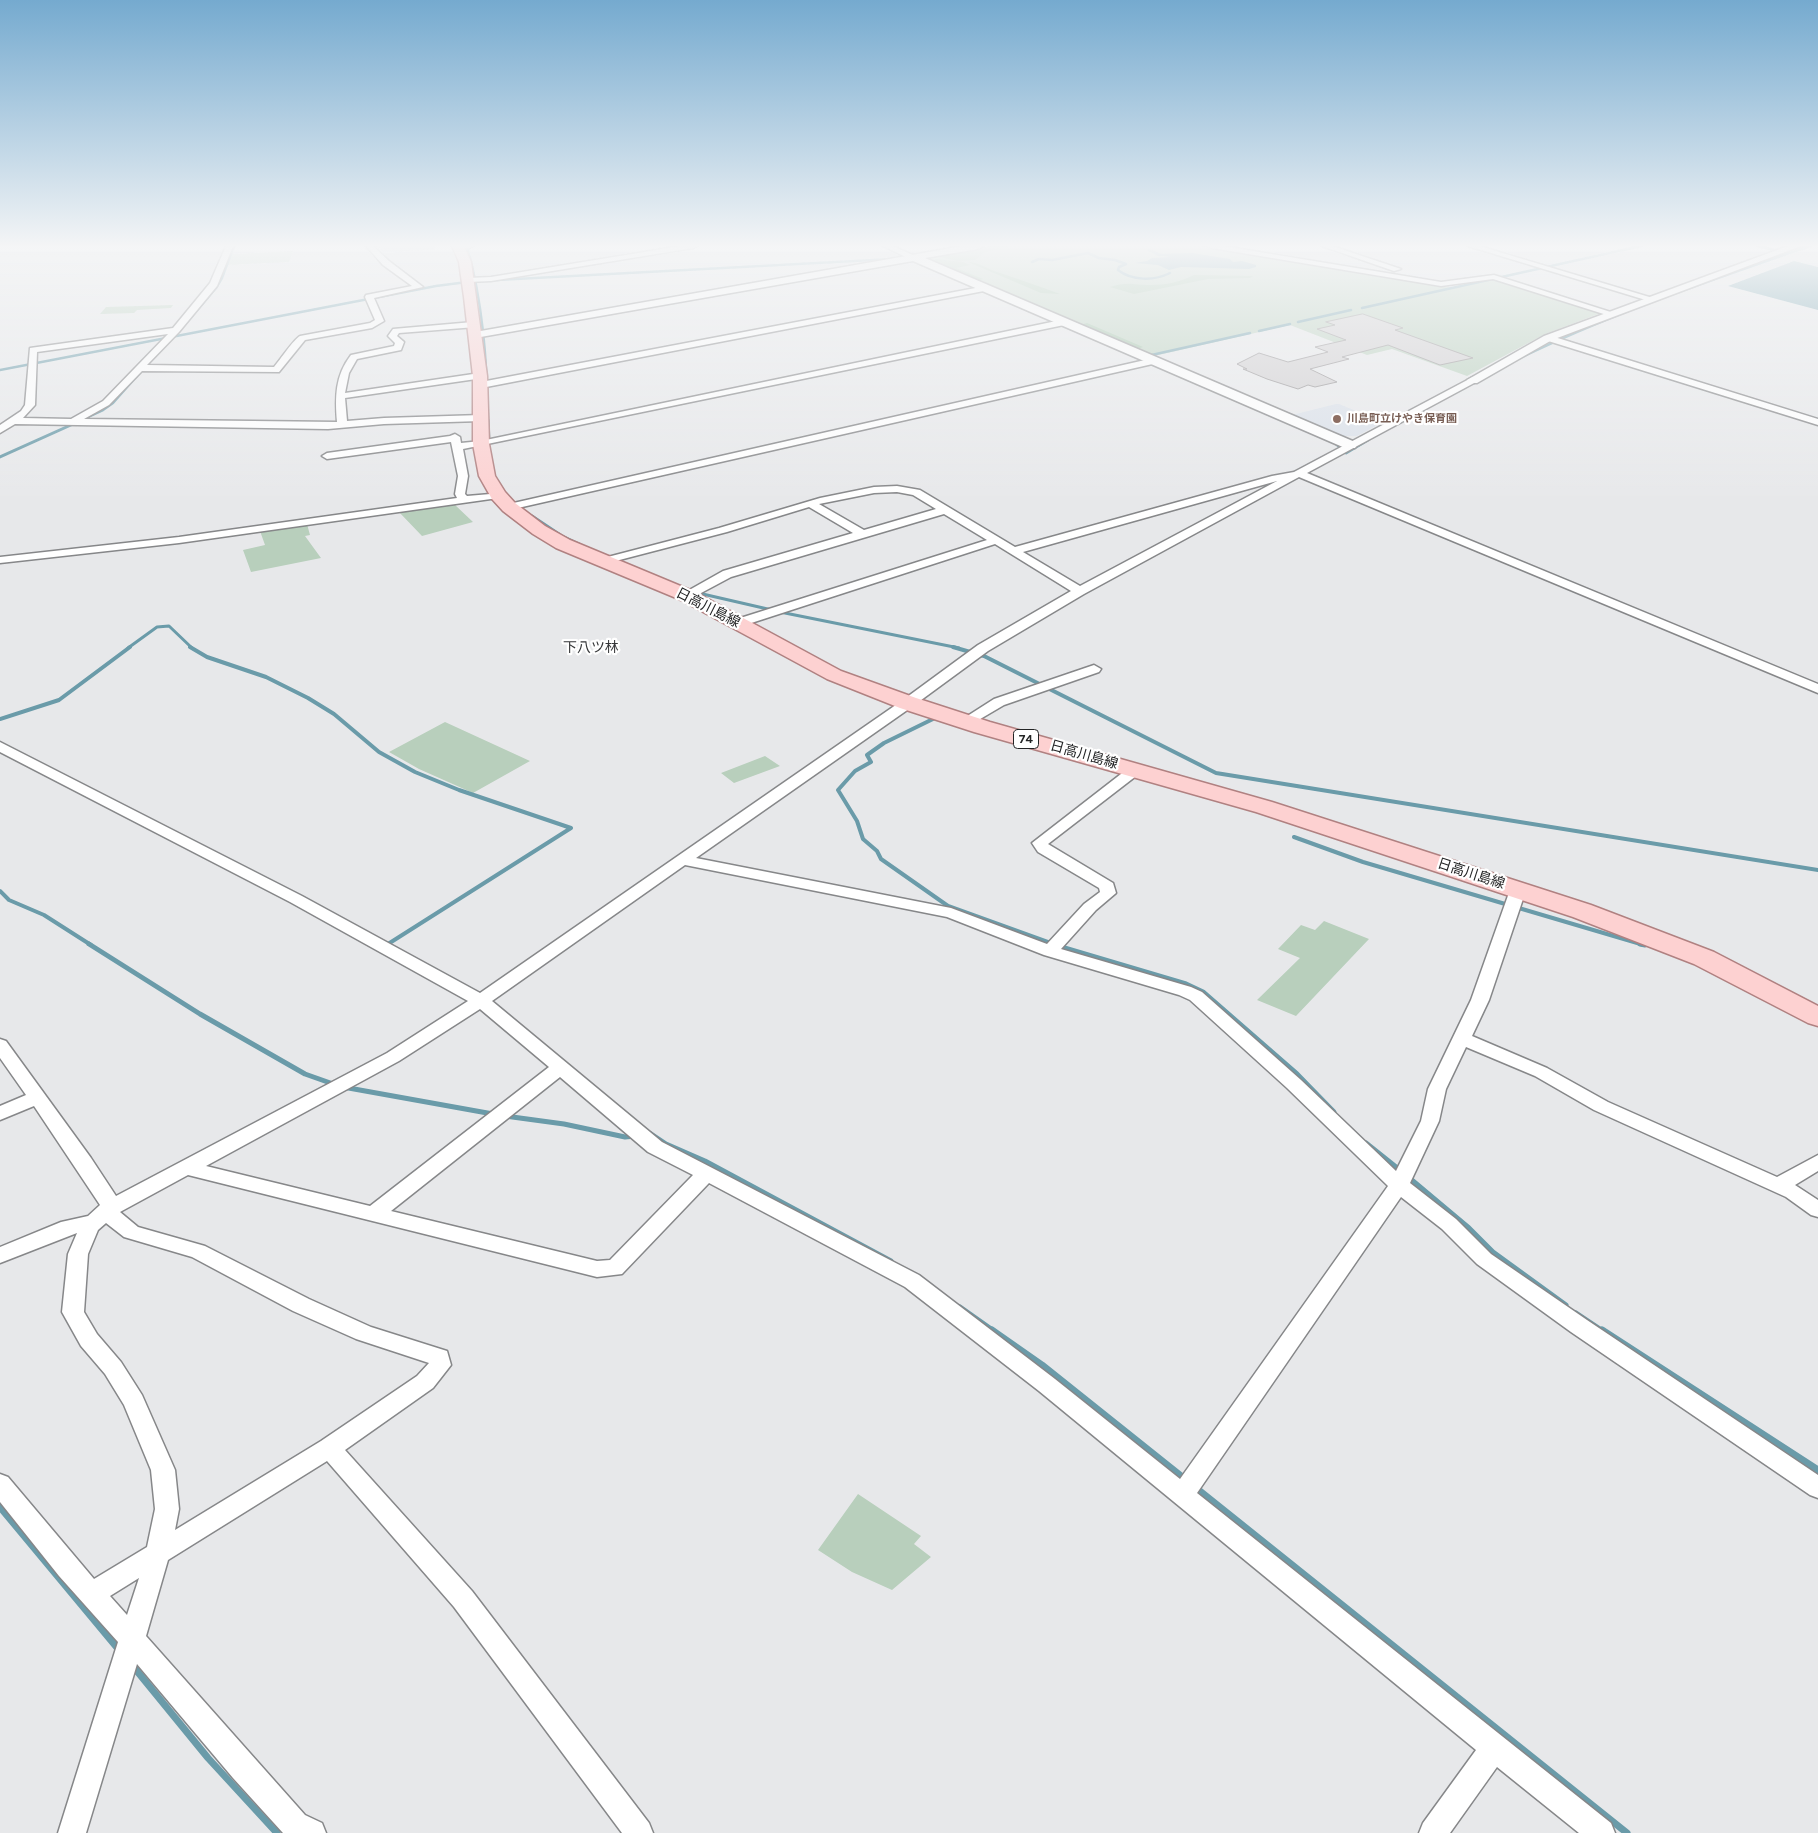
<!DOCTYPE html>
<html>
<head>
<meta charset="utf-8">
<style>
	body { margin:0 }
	canvas { display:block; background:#e7e8ea }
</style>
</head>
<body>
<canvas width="1818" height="1833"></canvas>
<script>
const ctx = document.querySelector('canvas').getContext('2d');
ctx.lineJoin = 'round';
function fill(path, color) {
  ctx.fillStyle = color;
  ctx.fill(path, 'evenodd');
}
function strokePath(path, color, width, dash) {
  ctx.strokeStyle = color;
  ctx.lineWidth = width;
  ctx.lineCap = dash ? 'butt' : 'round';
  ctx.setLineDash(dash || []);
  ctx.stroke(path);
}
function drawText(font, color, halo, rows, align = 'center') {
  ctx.font = font + ' Figtree,"Noto Sans JP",sans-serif';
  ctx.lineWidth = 4.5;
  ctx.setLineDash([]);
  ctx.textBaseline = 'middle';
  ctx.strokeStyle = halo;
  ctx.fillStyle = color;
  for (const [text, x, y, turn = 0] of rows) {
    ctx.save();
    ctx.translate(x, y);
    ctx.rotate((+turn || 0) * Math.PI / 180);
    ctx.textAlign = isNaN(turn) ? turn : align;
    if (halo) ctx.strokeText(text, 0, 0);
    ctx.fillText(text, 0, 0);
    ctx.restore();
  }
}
fill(new Path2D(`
	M375,246H433L435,249L383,253L380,248Z
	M1336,404H1339L1383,422L1357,436H1342L1292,415Z`), '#dae0e9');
fill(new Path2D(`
	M993,246H1201L1452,288L1493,279L1601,313L1545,334L1467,376L1392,349L1367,355L1290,325L1154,356L926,259Z
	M293,251L289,262L226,265L232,254Z
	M173,305L171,308L137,310L134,313L100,314L106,307Z
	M454,504L473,522L422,536L399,512Z
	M307,524L310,535L305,536L321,558L251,572L243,550L265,545L260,531Z
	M445,722L530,761L473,793L419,769L389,752Z
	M765,756L780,766L734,783L721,773Z
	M1324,921L1369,939L1296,1016L1257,1000L1300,958L1278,949L1301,925L1315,930Z
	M858,1494L921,1536L914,1544L931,1557L892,1590L852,1572L818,1550Z`), '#b8cfbc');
fill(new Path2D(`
	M993,246H1012L985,252L975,260L958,261L935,256Z
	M936,259L963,262L970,265L956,268L983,279L977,281L932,261Z
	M968,262C979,262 987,269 997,272C1018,279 1039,286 1060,294L1041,293Z
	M1194,275L1253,276L1250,278L1208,279L1134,294L1110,287C1127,281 1134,285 1150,285C1166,285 1180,282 1194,275Z
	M1087,323L1143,347L1137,349L1080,325Z`), '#9abea1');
fill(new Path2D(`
	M1192,253L1230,259L1233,262L1242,261L1256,265V267L1249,269L1181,267L1169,270L1158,265L1135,263L1147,261L1152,258L1171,257L1155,255L1158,254Z
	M1794,261L1818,267V310L1728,286Z`), '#6a9ba9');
strokePath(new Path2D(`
	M467,246C483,303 487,362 488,421
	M1758,246L1782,252
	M1149,250L1160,255
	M1032,262L1039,259L1052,260L1088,253L1099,258L1115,260L1126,264L1119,267L1118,270C1132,281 1154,281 1170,273
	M497,280L892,259
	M1362,308L1641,246
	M1298,322L1351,310
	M182,328L216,288L222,278L234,246
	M1259,331L1290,324
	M1147,356L1250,333
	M1518,359C1612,313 1712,280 1810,246
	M0,370L436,286L467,282
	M79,421L103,410L113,403L151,360`), '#6a9ba9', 2.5);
strokePath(new Path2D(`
	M488,420L489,440
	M1334,442L1346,453L1368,440
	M0,457L82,420
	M532,516L562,536L579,544
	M694,592L772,610
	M780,612L959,648
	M128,648L157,627L169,626L192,648`), '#6a9ba9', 3);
strokePath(new Path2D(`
	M190,647L207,657L266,677L308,698L334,714L379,752L415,772L459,790L571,828L388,944
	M953,647L984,656L1216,773L1818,870
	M935,718L884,743L867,755L871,762L855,771L838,790L857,821L863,839L877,851L881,859L948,906L1056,945
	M0,719L59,700L130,647
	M1294,837L1363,862L1644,945
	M0,891L9,900L44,915L91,945`), '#6a9ba9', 4);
strokePath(new Path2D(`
	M89,944L200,1014L305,1074L336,1085
	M1051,944L1186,984L1203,992L1297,1074L1334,1112
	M1640,944L1645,945
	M343,1087L493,1114
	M505,1116L564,1124L625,1137L636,1136
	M651,1134L666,1144L705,1161L891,1261
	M1366,1143L1401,1171
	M1407,1176L1469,1228L1493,1252L1566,1305
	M960,1307L994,1331
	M1576,1313L1603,1331`), '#6a9ba9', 5);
strokePath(new Path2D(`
	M992,1330L1042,1365L1186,1480
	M1602,1330L1818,1470
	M1196,1488L1627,1833
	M0,1507L119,1650
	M132,1665L208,1758L277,1833`), '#6a9ba9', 7);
const building = new Path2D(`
	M1363,314L1403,328L1395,330L1473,358L1440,365L1388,345L1342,357L1349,359L1310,369L1337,382L1315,387L1308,385L1298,389L1267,379L1243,369H1247L1237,364L1259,353L1288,362L1328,352L1315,347L1346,340L1317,329L1335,325L1326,322Z`);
fill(building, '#d0ced0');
strokePath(building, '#949193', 1);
const minor = new Path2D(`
	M226,246H233L217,286L179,332L147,365L274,367C280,360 294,339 300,336L370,323L375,320L365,297L366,295L412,286L383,265L366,246H373L389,261L423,287L374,298L384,321L372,328L305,340L279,372L142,371L109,405L84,419L337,422C335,397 335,376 351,355L394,346L395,343L388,336L393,329L473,322L476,323V327L399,333L397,336L404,342L401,350L357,359L349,373L345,393L480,373L483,374V378L345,398L347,421L384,418L481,415L486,418L481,421L384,424L328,429L15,424L0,433V425L21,411L25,405L30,348L173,328L210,283ZM168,334L103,401L71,419L23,418L35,405L37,352Z
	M456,246H473L469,248L456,249Z
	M681,246H697L693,248L491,281L468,282L464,280L468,278L491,277Z
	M883,246H893L917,257L910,259Z
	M1208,246H1223L1441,282L1494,275L1617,314L1610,316L1493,279L1441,286L1212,248Z
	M1322,246H1332L1401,269L1394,271Z
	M1468,246H1479L1656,299L1649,301Z
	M986,286H989V290L481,388L476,385L481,382Z
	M1066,319L1070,322L1069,324L463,449L468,476L465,494L467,496L502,493L503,495L502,497L498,498L179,543L0,563V557L179,537L457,498L455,494L458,476L451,442L327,459L322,456L327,453L450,436L455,434L460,437L461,443L481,441Z
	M1548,335L1818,419V425L1545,340L1544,338Z
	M1154,358L1157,359V363L509,510L504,507L509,504Z
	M1473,377L1476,378V382L1307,473L1818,684V693L1299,477L1084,594L988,651L913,706L696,858L951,908L1047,944L1084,904L1100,892L1099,888L1038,852L1032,843L1130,767H1140L1142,770L1140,773L1048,844L1113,883L1116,893L1096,910L1061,949L1191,987L1202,992L1301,1080L1396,1171L1421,1121L1428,1089L1471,1000L1510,890L1512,887H1524L1526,890L1489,1000L1472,1036L1547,1068L1608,1102L1777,1177L1818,1155V1171L1795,1185L1818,1200V1217L1811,1215L1786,1197L1594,1110L1535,1076L1466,1047L1446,1089L1439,1121L1410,1183L1456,1219L1491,1254L1587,1320L1818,1475V1498L1810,1495L1571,1332L1477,1264L1442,1229L1401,1197L1197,1493L1611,1823L1615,1833H1579L1497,1767L1450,1833H1419L1423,1823L1476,1750L1039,1391L905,1287L709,1183L622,1274L597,1277L188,1175L120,1212L138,1227L205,1246L309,1299L371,1327L447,1351L451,1365L433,1388L345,1450L472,1591L649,1823L653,1833H622L454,1607L327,1461L168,1560L146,1636L305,1815L322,1823L326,1833H283L233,1778L137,1664L86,1833H58L118,1642L59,1576L0,1502V1474L8,1477L94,1579L147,1547L155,1509L151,1470L124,1405L105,1374L81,1346L62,1312L68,1254L77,1233L0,1263V1247L61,1222L88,1216L100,1205L34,1106L0,1120V1106L26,1095L0,1058V1039L6,1041L91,1158L116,1196L387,1053L468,1001L290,902L0,752V742L302,896L480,993L903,700L978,645L1071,591L995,544L742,626H734L732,623L734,620L987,540L944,514L731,577L688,600L682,596L684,593L723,571L853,533L809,507L727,532L604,564L600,563L598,561L600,559L719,528L820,498L874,487L897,486L920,490L1015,547L1272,476L1294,472ZM1277,481L1080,586L1023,552ZM897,492L913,495L936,509L864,530L819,504L874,493ZM685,865L947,917L1044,955L1179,995L1190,1000L1287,1088L1388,1186L1180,1479L1055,1379L919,1275L662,1142L492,1001ZM480,1009L549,1067L370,1206L206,1166L399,1061ZM560,1077L648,1152L693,1175L610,1260L597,1261L391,1211ZM106,1223L124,1237L192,1257L293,1311L356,1339L429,1363L417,1376L321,1441L175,1530L179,1509L175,1470L142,1395L121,1362L97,1334L84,1312L88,1254L98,1230ZM139,1578L127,1615L110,1596Z
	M1094,665L1101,669L1099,672L1004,705L970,725L965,726L958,722L994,699Z`);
const tertiary = new Path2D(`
	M963,246H983L978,249L925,258L1355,442L1357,445L1355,448H1345L913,261L475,338L469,335L475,332Z
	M1788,246H1801L1552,340L1477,383H1469L1467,380L1544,336Z`);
const primary = new Path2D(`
	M452,246H464L471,262L487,376L489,444L495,476L505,492L515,503L545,526L570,540L695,592L841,671L916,698L990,722L1272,802L1591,905L1714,952L1818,1006V1026L1808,1023L1694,964L1573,917L1256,812L974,732L900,708L827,679L681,600L556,548L533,534L503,511L492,499L479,476L473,444V376L464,297L459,262Z`);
strokePath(minor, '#868789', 3);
strokePath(tertiary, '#868789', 3);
strokePath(primary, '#b08181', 3);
fill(minor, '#fff');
fill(tertiary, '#fff');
fill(primary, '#fdd1d1');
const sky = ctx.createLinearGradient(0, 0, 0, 502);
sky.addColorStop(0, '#75aacf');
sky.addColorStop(0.49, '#f4f5f6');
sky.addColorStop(1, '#f4f5f600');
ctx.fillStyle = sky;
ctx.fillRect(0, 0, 1818, 502);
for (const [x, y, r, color] of [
	[1337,419,5,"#8d6e63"]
]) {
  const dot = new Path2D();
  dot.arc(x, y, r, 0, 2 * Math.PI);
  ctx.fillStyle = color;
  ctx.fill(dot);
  strokePath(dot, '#fff', 2);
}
drawText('bold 11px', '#785e54', '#fff', [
	["川島町立けやき保育園",1347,419]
], 'left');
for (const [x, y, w] of [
	[1026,739,25]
]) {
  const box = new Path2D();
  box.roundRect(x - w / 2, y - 9.5, w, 19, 4);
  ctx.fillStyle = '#fff';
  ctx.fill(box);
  strokePath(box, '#232425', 1);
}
drawText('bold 12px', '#232425', null, [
	["74",1026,739]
]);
drawText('14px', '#232425', '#fff', [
	["日高川島線",708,608,27],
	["日高川島線",1084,755,16],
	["日高川島線",1471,874,18]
]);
drawText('14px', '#353638', '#fff', [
	["下八ツ林",591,648]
]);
</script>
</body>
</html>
